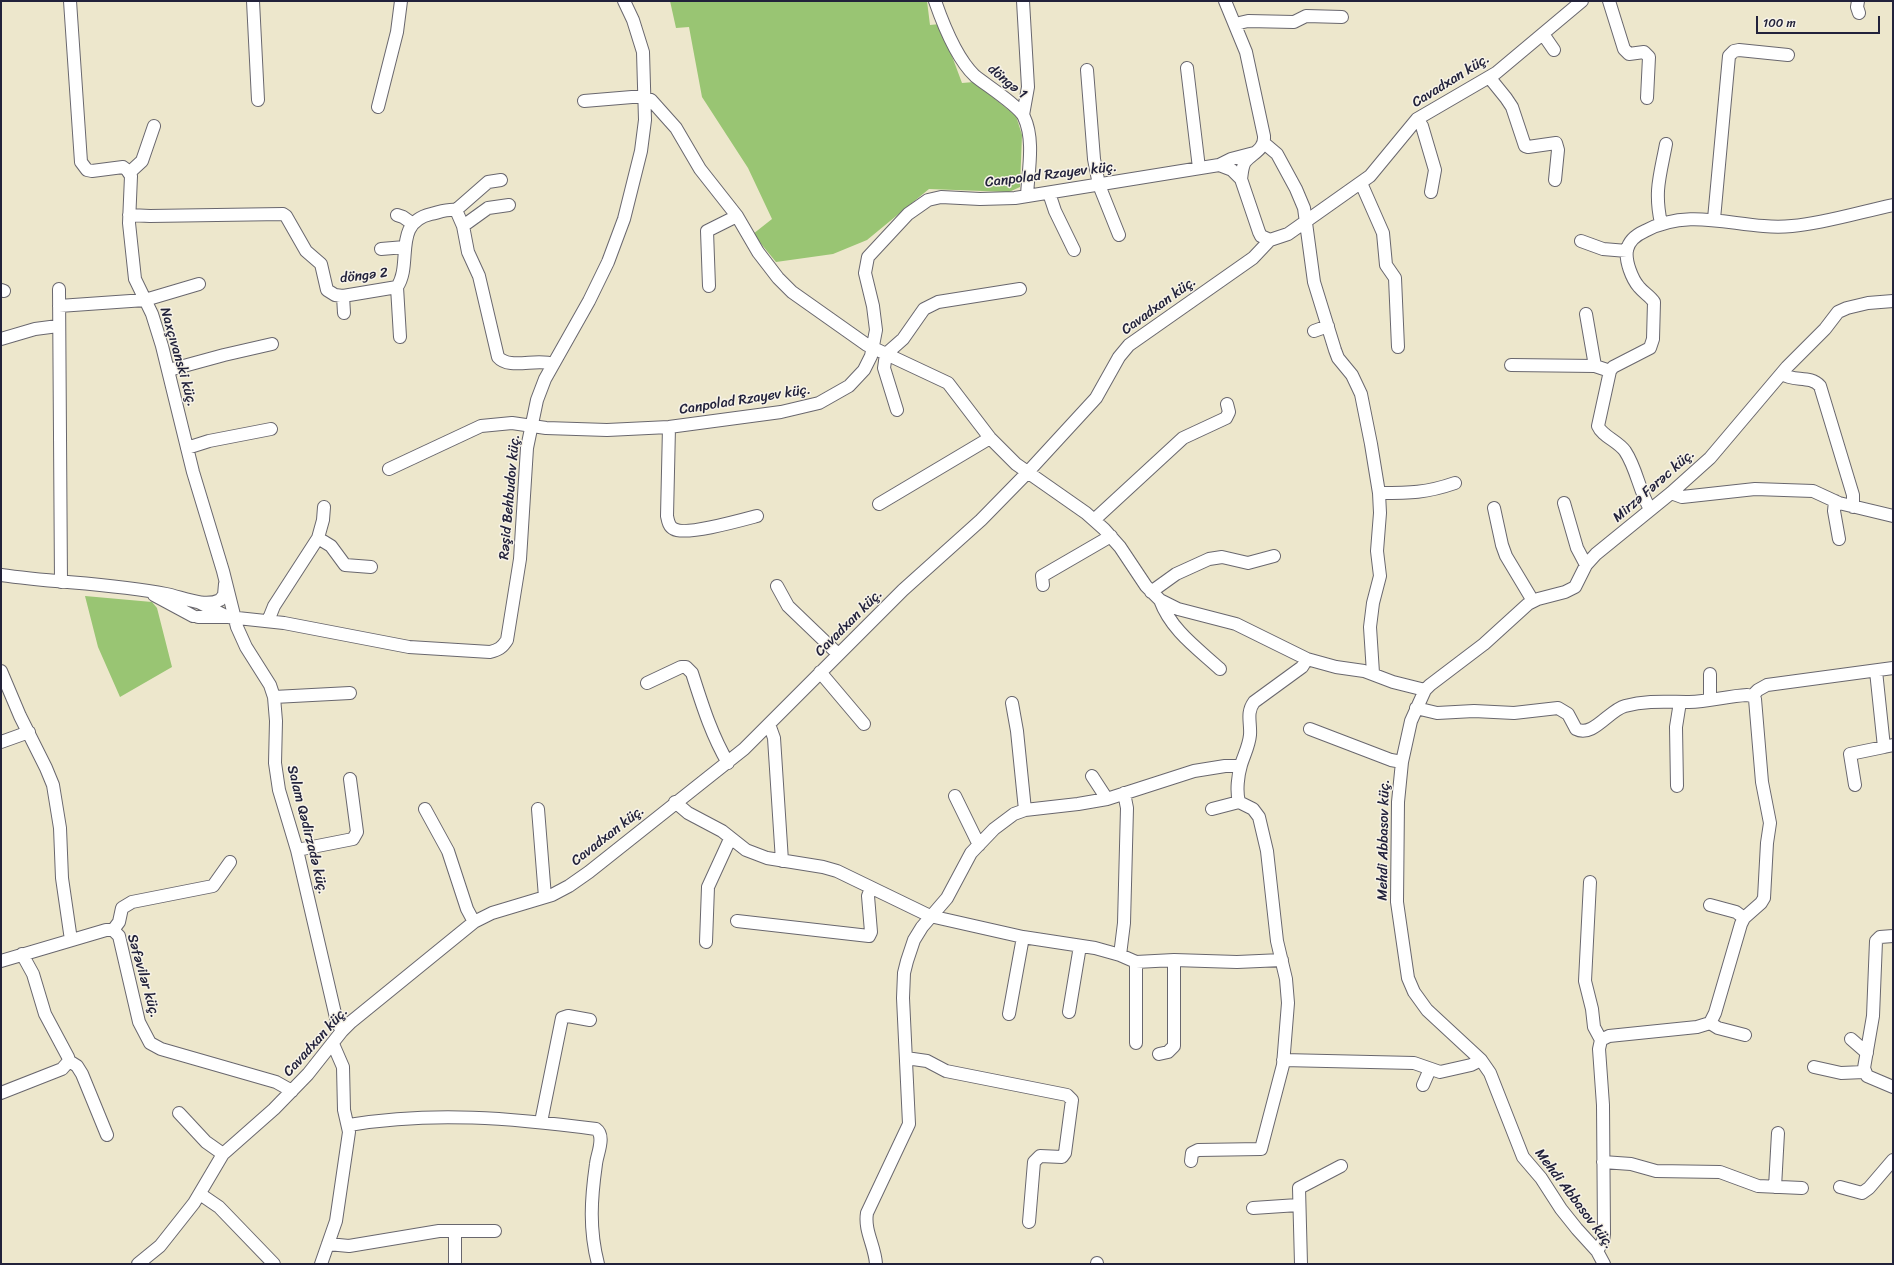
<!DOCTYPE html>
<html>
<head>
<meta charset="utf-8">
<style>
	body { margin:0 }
	#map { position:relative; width:1894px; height:1265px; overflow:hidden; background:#ede7cc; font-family:Sriracha,sans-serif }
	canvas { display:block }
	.frame { position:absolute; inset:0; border:2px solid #22223b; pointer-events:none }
	.scale { position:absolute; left:1756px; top:16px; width:124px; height:18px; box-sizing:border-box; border:2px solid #22223b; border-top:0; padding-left:5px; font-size:12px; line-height:14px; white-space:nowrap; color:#22223b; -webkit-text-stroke:3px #f7f3e8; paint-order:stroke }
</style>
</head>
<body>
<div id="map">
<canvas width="1894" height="1265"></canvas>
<div class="frame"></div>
<div class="scale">100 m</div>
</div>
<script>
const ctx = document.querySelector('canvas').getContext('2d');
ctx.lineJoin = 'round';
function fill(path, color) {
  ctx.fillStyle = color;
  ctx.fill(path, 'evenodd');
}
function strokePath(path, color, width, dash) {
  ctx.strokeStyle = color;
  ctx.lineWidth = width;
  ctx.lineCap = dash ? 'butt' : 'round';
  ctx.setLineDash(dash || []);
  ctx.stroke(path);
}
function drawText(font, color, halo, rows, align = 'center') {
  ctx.font = font + ' Sriracha,sans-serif';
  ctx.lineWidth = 3;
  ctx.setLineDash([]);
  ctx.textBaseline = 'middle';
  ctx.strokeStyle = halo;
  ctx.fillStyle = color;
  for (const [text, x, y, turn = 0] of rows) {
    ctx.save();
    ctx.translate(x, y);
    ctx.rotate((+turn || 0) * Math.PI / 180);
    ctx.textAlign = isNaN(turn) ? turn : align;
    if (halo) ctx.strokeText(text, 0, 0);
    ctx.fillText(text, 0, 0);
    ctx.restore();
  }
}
fill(new Path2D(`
	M670,1H927L930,25L940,24L962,83L974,82L1016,116L1022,135L1020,187L1009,192L929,189L867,240L833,254L776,262L753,234L772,219L748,168L702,97L689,27L676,28Z
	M85,596L152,602L157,608L172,667L120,697L98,647Z`), '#99c573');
const minor = new Path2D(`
	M70,1L81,162L87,170L92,171L123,167L127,170L131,176L129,223L135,279L152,314L162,346L193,472L223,571L237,627L246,647L270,685L274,697L276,721L275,763L279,790L297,850L337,1022L342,1031
	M253,1L258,100
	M935,1C943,24 957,59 975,76C986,85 1019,106 1024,117C1035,140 1028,172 1027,196
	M1023,1L1028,87L1023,115
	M1225,1L1246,52L1264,136C1265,150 1252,153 1245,162C1242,167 1242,173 1241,179
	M1609,1L1624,49L1629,54L1644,52L1649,57L1647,98
	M1858,1L1857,7L1859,13
	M1235,24L1248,21L1294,22L1306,16L1342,17
	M1543,34L1554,50
	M1187,68L1199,168
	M1087,70L1094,159L1099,185L1119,235
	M1489,77L1506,98L1512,107L1525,146L1528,147L1556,143L1558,150L1555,180
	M584,101L632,97H645L651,100L676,128L700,169L737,216L758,252L778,278L792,292L867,345L948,383L990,438L1016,464L1086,513L1104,529L1120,547L1146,586L1160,600L1178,609L1236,624L1307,659L1336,667L1364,671L1393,682L1425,690
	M378,107L397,32L401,1
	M1417,119L1422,126L1435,170L1431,192
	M1264,143L1277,154L1296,189L1304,208L1314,282L1335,350L1338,358L1352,375L1361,394L1371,444L1379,493L1380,513L1377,551L1380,576L1373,603L1370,627L1373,673
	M1219,165L1231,159L1254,153
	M129,173L142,161L154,126
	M1361,183L1383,233L1386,265L1395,278L1398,347
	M1049,193L1055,211L1074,250
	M456,210L488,182L501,180
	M129,215L150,216L283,214L286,216L306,251L321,264L327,290L335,295L343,296L397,287C413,264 392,223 431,214C440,212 447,209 456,210L463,226L468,252L479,276L498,357C509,370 537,358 553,364
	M397,215L403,217L413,224
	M1714,219L1729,56L1734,51L1739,50L1788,55
	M1661,223C1654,191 1660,176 1666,144
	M463,226L488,208L509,205
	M1581,241L1603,249L1627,251
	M381,249L405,247
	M709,286L707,231L737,216
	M397,287L400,337
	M59,289L61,582
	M1,290L4,291
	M343,296L344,313
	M59,306L145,300L199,284
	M1586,314L1595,366
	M1314,331L1328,326
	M1,339L35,329L58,326
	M1511,365L1595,366L1610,371
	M169,370L224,355L272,344
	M1782,374C1794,382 1810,375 1820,386L1853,495V507
	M897,410L884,368L886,354L903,339L924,309L938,302L1020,289
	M669,427L667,516C668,521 669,527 674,529C685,536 742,520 757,516
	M187,448L209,441L271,429
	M389,469L481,426L512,423L546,428L607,430L669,427L781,412L819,403L849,386L864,370L871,356L876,330L873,306L865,273L868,257L908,214L928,200L941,197L980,199L1015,198L1219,165L1232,170L1241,179L1259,232L1261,236L1270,240
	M1379,493C1410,493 1426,493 1455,483
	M1671,493L1682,497L1755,489L1813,491L1839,503L1893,516
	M1835,501L1834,511L1839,539
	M1564,503L1577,548L1586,565
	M879,504L990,438
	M1494,508L1502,545L1506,556L1533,601
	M1650,509C1639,491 1637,469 1625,451C1618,441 1602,436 1598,426L1610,371L1613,367L1650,348L1653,339L1654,302C1650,296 1644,293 1639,287C1632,279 1625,261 1627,250C1629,240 1636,235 1645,231C1694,205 1741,231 1792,226C1826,223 1860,212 1893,205
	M1094,520L1183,438L1226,418L1229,412L1227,404
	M318,538L323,520L324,507
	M1,575C56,583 111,583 166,594C182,597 204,608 220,600L224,595L225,584
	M1043,585L1042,576L1111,536
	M777,586L788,606L838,654
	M1151,592L1176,574L1209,559L1222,557L1248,563L1274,556
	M154,595L193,616
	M1160,600C1171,630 1197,648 1220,669
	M198,617H228L200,603
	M228,617L284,623L409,647L490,652C498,650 502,648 507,640L520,559L527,448L537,400L545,379L589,301L608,262L624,219L641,151L645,120L643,52L633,20L624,1
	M268,621L274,606L318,538L331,546L345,565L371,567
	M1,671L20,716L46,768L53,785L60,828L62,878L71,940
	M1876,671L1884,747L1893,745
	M820,672L864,724
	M647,683L681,667H686L692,673C702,704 711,734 728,763
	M1752,696L1758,690L1767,685L1893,668
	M274,697L350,693
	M1710,700V674
	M1012,703L1017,731L1025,810
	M1416,708L1437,713L1474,711L1514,713L1558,708L1568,714L1576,729C1593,738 1609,710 1625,706C1647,700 1667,702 1689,702C1709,702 1727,696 1747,695L1752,696L1755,699L1762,782L1770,823L1767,843L1764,898L1761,903L1744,918L1741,924L1715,1013L1710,1023L1697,1027L1609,1036L1601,1040L1599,1049L1603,1105L1604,1234L1603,1241L1597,1251
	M769,724L774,738L782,861
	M1310,729L1391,760L1402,762
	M1,742L29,732
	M1092,776L1107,799
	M1855,785L1850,754L1884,747
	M1677,786L1676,727L1680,702
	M955,796L979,845
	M675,802L688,813L722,831L746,850L767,858L823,867L837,871L930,916L1023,937L1095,948L1120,955L1136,962L1174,960L1237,962L1282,960
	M425,809L448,851L467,909L474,922
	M538,809L545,897
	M1212,809L1239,802
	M297,850L353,839L357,832L350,779
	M1590,882L1585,981L1592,1009L1594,1027L1601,1040
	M1710,905L1736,912L1744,918
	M737,921L869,936L871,932L868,896L871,888
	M113,930L119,922L122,908L132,902L213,886L230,862
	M1893,936L1880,937L1876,941L1873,1016L1864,1068L1867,1076L1893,1087
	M706,942L708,887L730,839
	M1120,955L1124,923L1127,808L1124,793
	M1,961L106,930H113L119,936L139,1022L150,1043L161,1049L276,1082L292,1091
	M1136,962V1043
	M1069,1012L1080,946
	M1009,1014L1023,937
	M1710,1023L1718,1028L1745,1035
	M1851,1039L1867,1053
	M1159,1054L1168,1052L1174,1046V960
	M906,1058L927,1061L946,1071L1067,1095L1072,1100L1065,1153L1062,1157L1040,1156L1034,1162L1029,1222
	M1283,1060L1414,1063L1440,1072L1471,1065L1481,1060
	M69,1061L77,1066L82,1074L107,1135
	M1814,1067L1841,1073L1864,1072
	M1423,1085L1430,1069
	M1,1093L62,1069L69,1061L68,1057L45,1014L33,974L22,954
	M179,1113L206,1142L223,1154
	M541,1122L562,1018L568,1016L590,1020
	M349,1125C433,1111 512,1118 596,1129C606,1136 597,1154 596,1164C591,1199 589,1229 598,1264
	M1191,1161L1192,1153L1198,1150L1261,1149L1283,1065L1288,1003L1286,979L1277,941L1267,851L1259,817L1253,809L1239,802C1236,791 1238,775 1241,765C1244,755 1249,746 1250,735C1251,723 1246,713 1254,702L1302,667L1307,659
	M1603,1162L1631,1164L1656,1171L1720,1172L1758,1186L1802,1188
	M1775,1187L1778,1133
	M1840,1187L1862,1193L1869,1188L1893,1160
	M200,1194L219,1207L274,1264
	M1253,1208L1298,1205
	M455,1231V1264
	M328,1244L349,1246L439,1231H495
	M138,1264L160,1246L194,1203L223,1154L274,1109L308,1074L342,1031L351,1022L474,922L492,913L552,895L569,886L589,872L744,749L903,590L981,520L1027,473L1096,398L1119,357L1129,345L1253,258L1270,240L1288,234L1370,176L1417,119L1496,73L1582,1
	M321,1264L336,1221L349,1132L344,1110L343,1067L333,1044
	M876,1264C875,1246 864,1231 867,1213L909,1124L903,998L904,973L907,961L914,940L922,927L947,898L971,853L994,829L1014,814L1025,810L1078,804L1107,799L1194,771L1225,766H1240
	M1097,1264V1263
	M1301,1264L1299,1188L1341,1166
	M1604,1264L1597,1251L1577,1229L1561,1209L1541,1178L1523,1157L1490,1073L1481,1060L1427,1010L1414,992L1408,978L1397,902L1398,802L1402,762L1411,721L1425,690L1430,685L1484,644L1528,604L1538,599L1565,592L1575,587L1586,565L1596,554L1671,493L1710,458L1787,367L1825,329L1838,312L1847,308L1868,303L1893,301`);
strokePath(minor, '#69676e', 14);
strokePath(minor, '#fff', 12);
drawText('14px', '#22223b', '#f7f3e8', [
	["Cavadxan küç.",1451,81,-32],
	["döngə 1",1007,82,39],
	["Canpolad Rzayev küç.",1051,175,-7],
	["döngə 2",364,276,-7],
	["Cavadxan küç.",1159,306,-36],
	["Naxçıvanski küç.",178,357,74],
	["Canpolad Rzayev küç.",745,400,-9],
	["Mirzə Fərəc küç.",1654,486,-41],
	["Rəşid Behbudov küç.",510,497,-85],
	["Cavadxan küç.",849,623,-45],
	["Salam Qədirzadə küç.",307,830,76],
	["Cavadxan küç.",608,836,-38],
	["Mehdi Abbasov küç.",1384,840,-89],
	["Səfəvilər küç.",143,976,74],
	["Cavadxan küç.",316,1042,-48],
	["Mehdi Abbasov küç.",1574,1199,53]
]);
</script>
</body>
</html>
